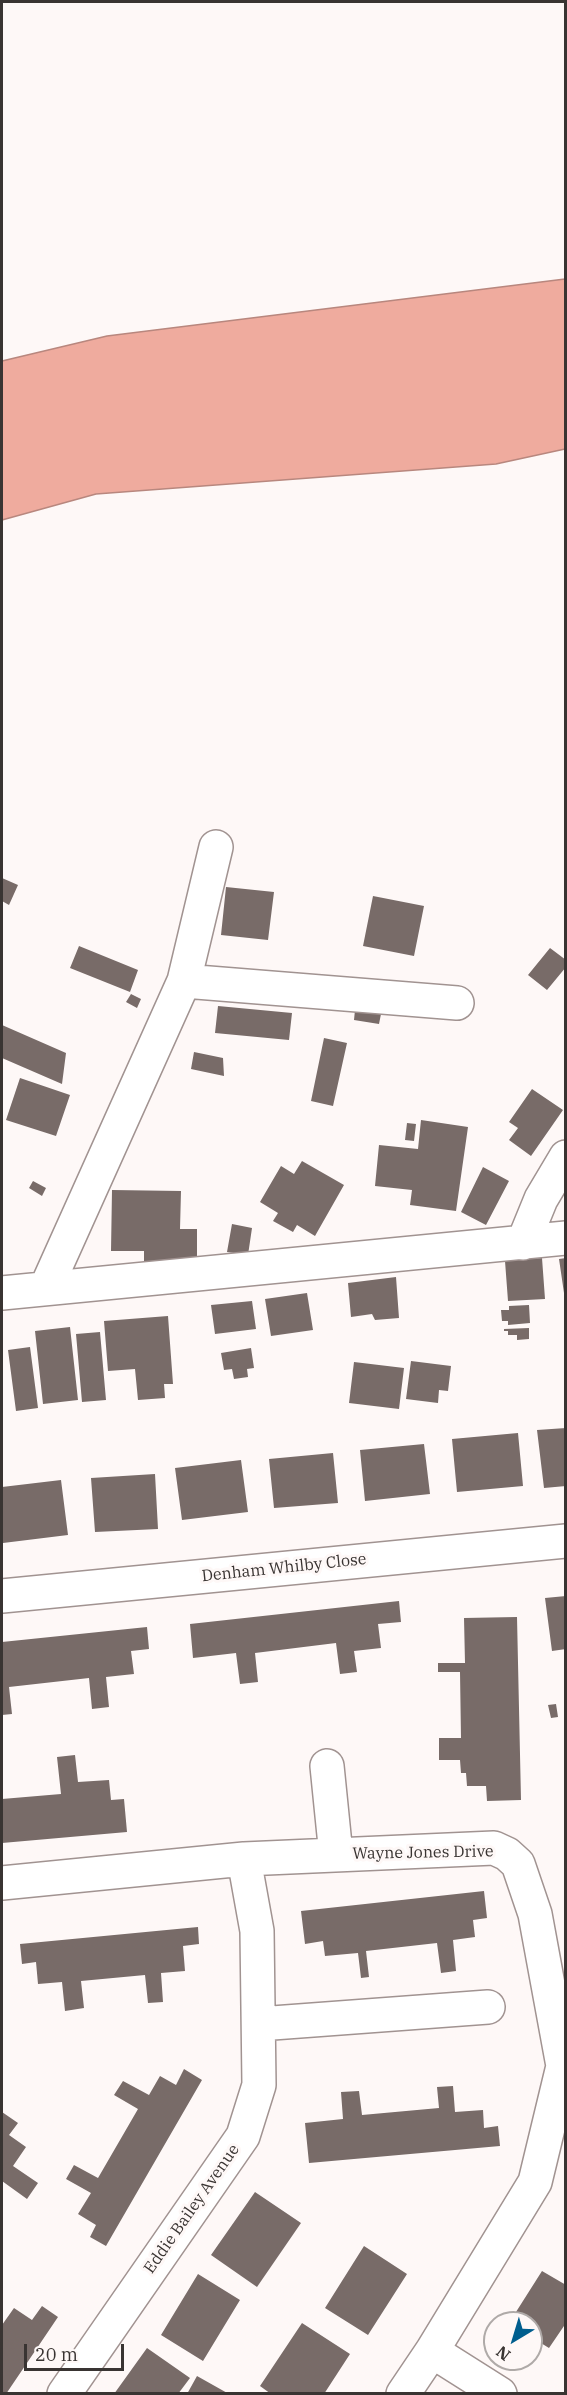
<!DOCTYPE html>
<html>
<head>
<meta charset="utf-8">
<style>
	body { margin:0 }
	#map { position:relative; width:567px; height:2395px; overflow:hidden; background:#fef8f7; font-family:"IBM Plex Serif",serif }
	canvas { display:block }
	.frame { position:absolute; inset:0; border:3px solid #393432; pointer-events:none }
	.north { position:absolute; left:483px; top:2311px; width:60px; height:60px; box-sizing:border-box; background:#fef8f7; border:2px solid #afaaa8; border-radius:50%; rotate:218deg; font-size:16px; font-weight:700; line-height:24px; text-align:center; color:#393432 }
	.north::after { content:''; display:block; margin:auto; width:21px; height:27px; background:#005e8e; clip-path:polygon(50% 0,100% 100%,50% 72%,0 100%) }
	.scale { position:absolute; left:24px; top:2344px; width:100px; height:27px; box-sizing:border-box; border:3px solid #393432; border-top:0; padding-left:8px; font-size:18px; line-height:21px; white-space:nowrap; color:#393432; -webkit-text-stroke:4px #fef8f7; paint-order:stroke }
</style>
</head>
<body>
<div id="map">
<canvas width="567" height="2395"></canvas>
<div class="frame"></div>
<div class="north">N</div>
<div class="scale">20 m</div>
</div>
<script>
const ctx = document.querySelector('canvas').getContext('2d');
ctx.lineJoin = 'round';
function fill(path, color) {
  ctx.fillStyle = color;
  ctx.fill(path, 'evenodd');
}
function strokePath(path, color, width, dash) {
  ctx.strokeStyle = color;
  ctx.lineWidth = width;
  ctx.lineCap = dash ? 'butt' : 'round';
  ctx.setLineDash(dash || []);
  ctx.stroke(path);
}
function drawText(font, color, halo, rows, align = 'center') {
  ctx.font = font + ' "IBM Plex Serif",serif';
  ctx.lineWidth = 6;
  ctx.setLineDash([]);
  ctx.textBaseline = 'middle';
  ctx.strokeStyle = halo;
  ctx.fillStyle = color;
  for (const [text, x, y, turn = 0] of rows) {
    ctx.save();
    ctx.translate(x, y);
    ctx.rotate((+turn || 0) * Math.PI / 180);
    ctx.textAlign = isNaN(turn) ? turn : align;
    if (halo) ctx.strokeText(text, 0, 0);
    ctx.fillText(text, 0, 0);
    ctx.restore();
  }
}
const water = new Path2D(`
	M565,279V449L496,464L96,494L2,520V361L107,336Z`);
fill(water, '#efab9e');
strokePath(water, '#b8877e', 1.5);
fill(new Path2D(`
	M2,878L18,885L9,905L2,901Z
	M226,887L274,892L268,940L221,935Z
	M373,896L424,906L414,956L363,946Z
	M79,946L138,970L130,992L70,968Z
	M550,948L566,960V967L547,990L528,975Z
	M131,994L141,999L137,1008L126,1002Z
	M218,1006L292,1013L289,1040L215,1033Z
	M355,1010L381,1014L379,1024L354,1020Z
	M2,1025L66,1053L62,1084L2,1058Z
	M324,1038L347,1043L333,1106L311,1101Z
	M194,1052L223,1058L224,1076L191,1069Z
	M20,1078L70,1095L56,1136L6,1120Z
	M532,1089L563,1110L531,1156L509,1140L518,1128L509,1122Z
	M421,1120L468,1127L456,1211L410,1205L412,1190L375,1186L379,1145L418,1149Z
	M407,1123L416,1124L414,1141L405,1140Z
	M302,1161L344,1185L315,1236L297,1225L293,1232L273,1221L278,1213L260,1202L281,1166L294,1174Z
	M483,1167L509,1181L486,1225L461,1212Z
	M33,1181L46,1188L42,1196L29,1188Z
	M112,1190L181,1191L180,1229H197V1259H172V1270L144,1269V1251H111Z
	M232,1224L252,1228L248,1255L227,1252Z
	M542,1258L545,1299L508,1301L505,1261Z
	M566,1258V1293H564L559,1259Z
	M396,1277L399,1318L375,1320L372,1314L351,1317L348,1283Z
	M307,1293L313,1330L271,1336L265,1299Z
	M252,1301L256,1329L215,1334L211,1305Z
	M529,1305L530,1323L508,1325V1321H502L501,1310H509V1306Z
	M168,1316L173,1384H164L165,1398L138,1400L135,1369L108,1371L104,1321Z
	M70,1327L78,1400L43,1404L35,1331Z
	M529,1328V1339L517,1340V1335H508V1331H504V1329Z
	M100,1332L106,1400L82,1402L76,1334Z
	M30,1347L38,1408L16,1411L8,1350Z
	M251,1348L254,1368L247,1369L248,1377L234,1379L232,1369L224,1370L221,1353Z
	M411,1361L451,1366L448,1391L439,1390L438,1403L406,1399Z
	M354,1362L404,1368L399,1409L349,1403Z
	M566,1428V1486L544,1488L537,1430Z
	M518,1433L523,1486L457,1492L452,1439Z
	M424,1444L430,1494L365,1501L360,1450Z
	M333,1453L338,1503L274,1508L269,1459Z
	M241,1460L248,1512L182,1520L175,1468Z
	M155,1474L158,1529L95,1532L91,1478Z
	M61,1480L68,1535L3,1543L2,1487Z
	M566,1596V1649L552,1651L545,1598Z
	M399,1601L401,1622L378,1624L381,1648L354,1651L357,1672L340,1674L336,1643L255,1653L258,1682L240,1684L236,1653L193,1658L190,1624Z
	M517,1617L521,1800L487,1801L486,1786H467L466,1773H461L460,1760H439V1738H461L460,1672H438V1663H465L464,1618Z
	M147,1627L149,1649L131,1651L134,1674L106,1677L109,1707L92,1709L89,1678L9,1687L12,1714L2,1715V1642Z
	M556,1704L558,1717L551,1718L548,1705Z
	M75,1755L78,1782L109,1780L111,1800L124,1799L127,1832L2,1843V1799L61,1794L57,1757Z
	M484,1891L487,1918L473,1920L475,1937L453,1940L456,1971L441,1973L437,1943L366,1951L369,1977L361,1978L358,1953L325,1956L323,1941L305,1944L301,1911Z
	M198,1927L199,1944L183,1946L185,1971L161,1973L163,2002L148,2003L145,1975L81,1981L84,2008L65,2011L62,1982L38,1984L36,1962L22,1964L20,1944Z
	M184,2069L202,2080L106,2246L90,2237L96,2225L78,2214L91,2193L66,2179L74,2165L98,2178L138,2109L114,2095L123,2081L149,2095L160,2076L176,2085Z
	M453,2086L455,2112L483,2110L484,2128L498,2126L500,2146L309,2163L305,2123L343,2119L341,2092L359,2091L362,2115L439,2108L437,2087Z
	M2,2112L18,2123L9,2135L26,2147L13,2166L38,2183L27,2199L2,2181Z
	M255,2192L301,2223L257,2287L211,2255Z
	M364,2246L407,2274L368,2335L325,2308Z
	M542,2271L566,2285V2323L549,2348L531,2337V2323H509Z
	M198,2274L240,2300L203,2361L161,2335Z
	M42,2306L58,2317L6,2394H2V2325L14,2308L32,2320Z
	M302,2323L350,2354L324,2394H271L260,2386Z
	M147,2348L190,2378L178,2394H114Z
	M197,2376L229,2394H187Z`), '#786b68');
const minor = new Path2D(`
	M184,981L457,1003
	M523,1243L541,1199L566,1157
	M46,1288L184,981L216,847
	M2,1293L566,1238
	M2,1596L566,1541
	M327,1766L336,1855
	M2,1883L244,1859L494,1848L507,1854L518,1864L535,1914L563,2066L535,2182L432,2351L403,2394
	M259,2024L488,2007
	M432,2351L500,2394
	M64,2394L243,2136L259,2085L257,1931L244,1859`);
strokePath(minor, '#a19391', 36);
strokePath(minor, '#fff', 33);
drawText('16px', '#393432', '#fef8f7', [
	["Denham Whilby Close",284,1568,-6],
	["Wayne Jones Drive",423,1853,-1],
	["Eddie Bailey Avenue",192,2209,-55]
]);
</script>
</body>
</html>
